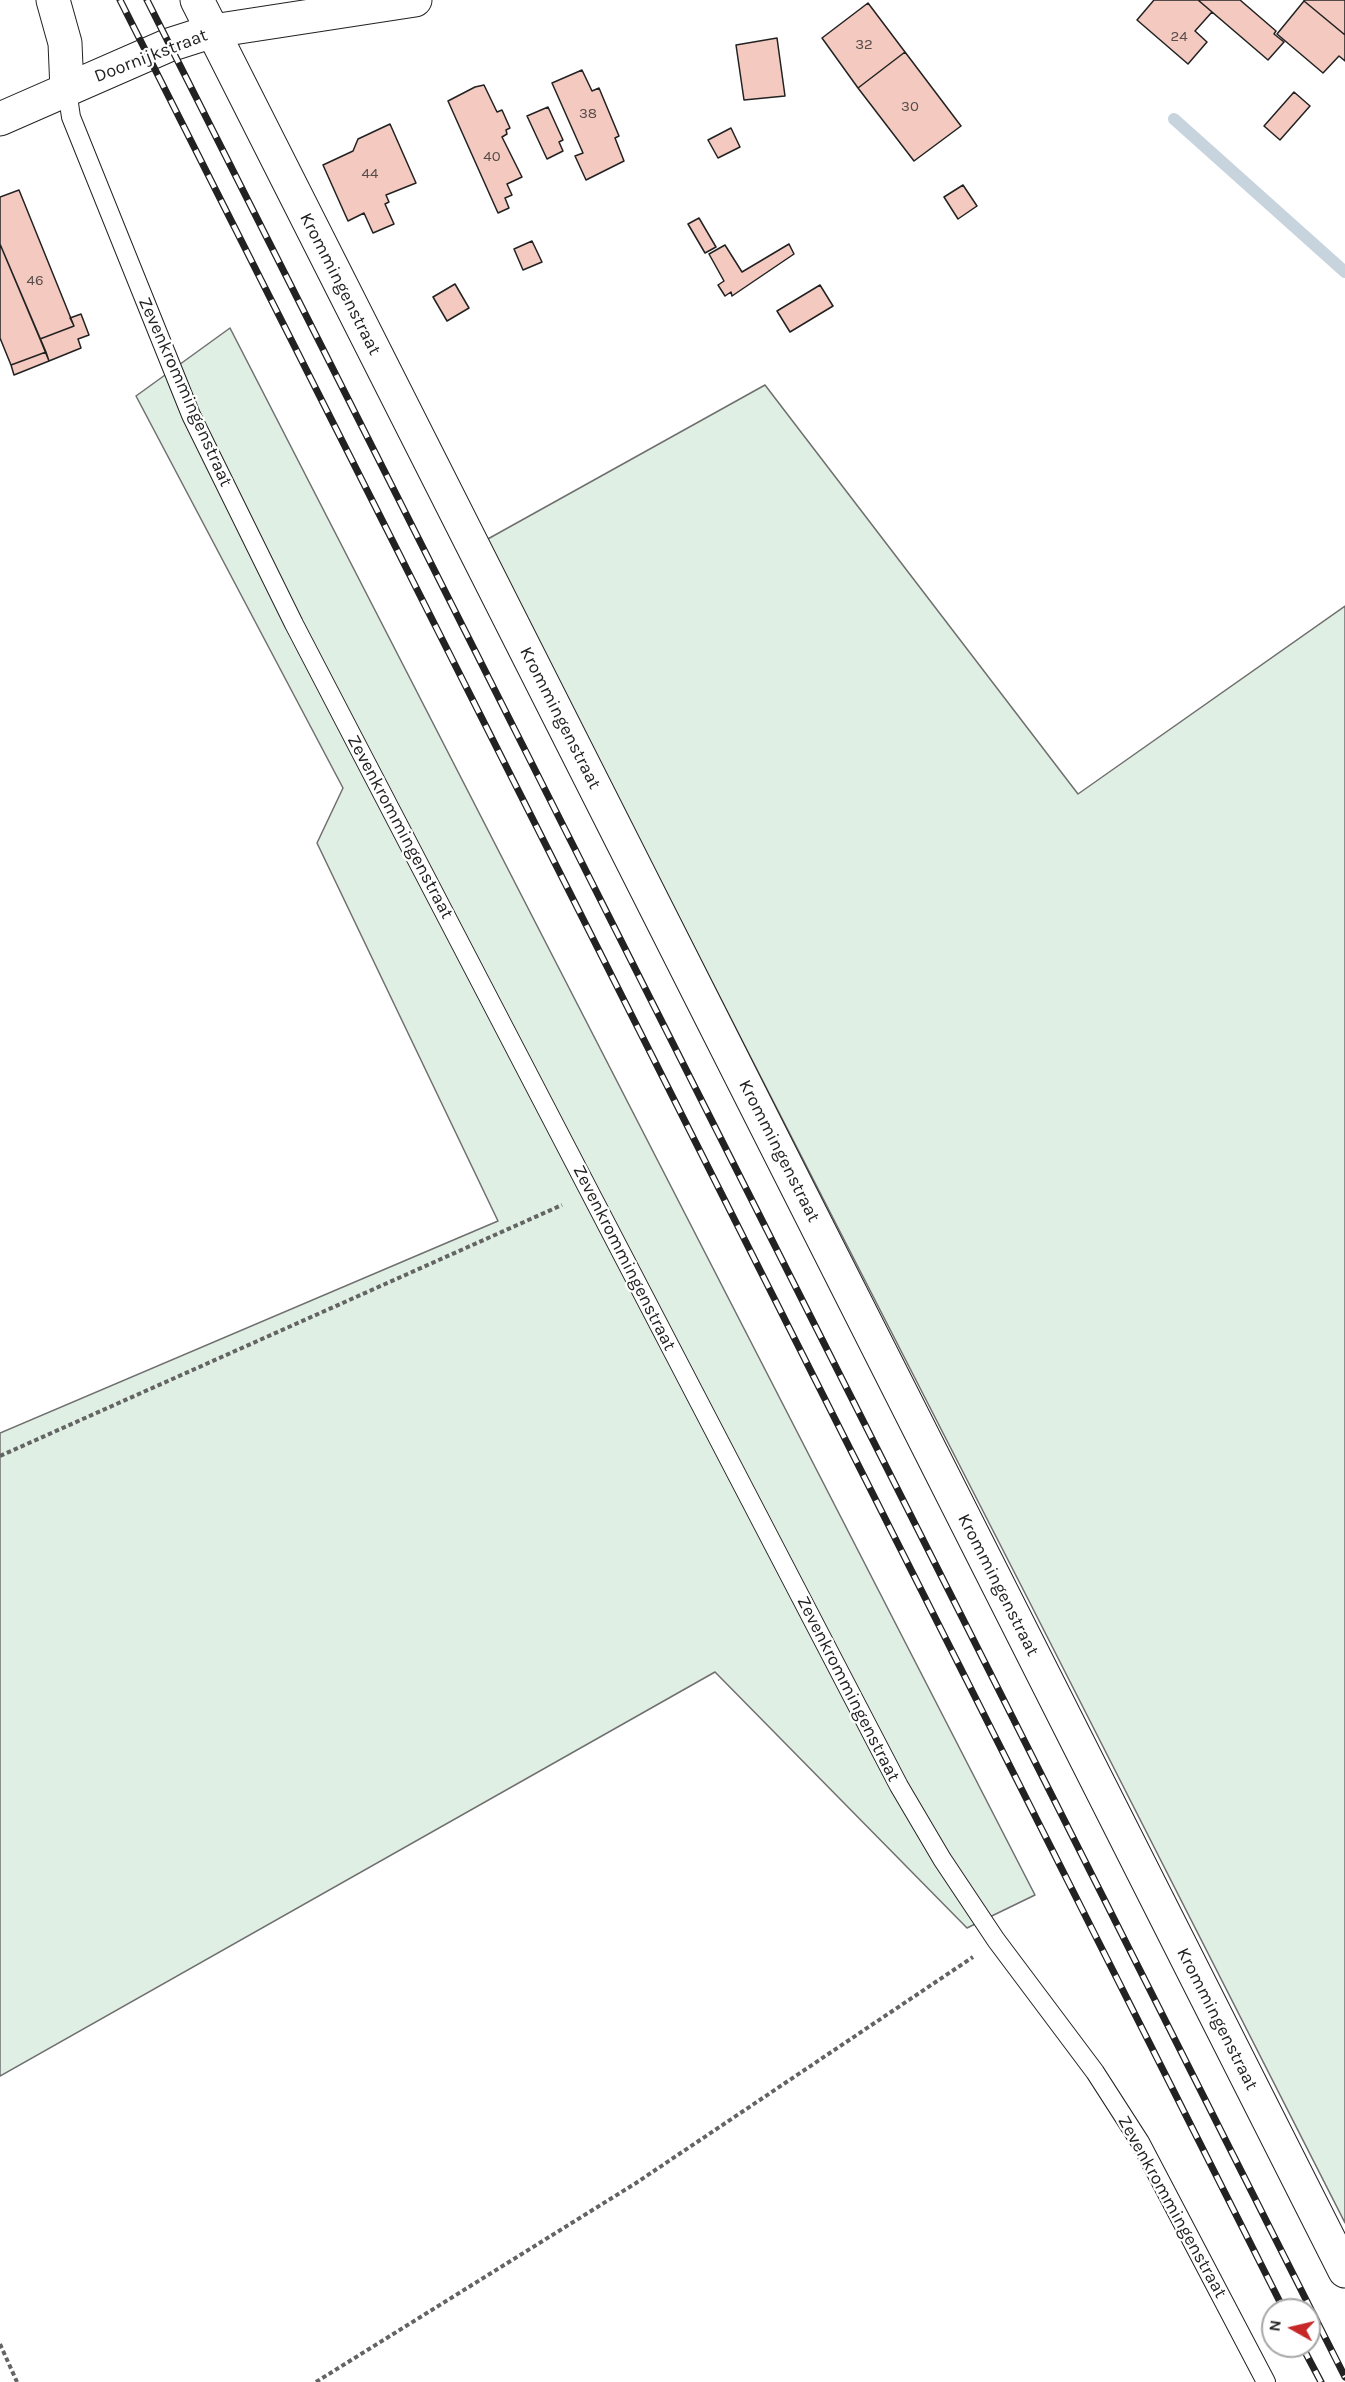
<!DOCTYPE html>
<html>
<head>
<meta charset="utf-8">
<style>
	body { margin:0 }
	#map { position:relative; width:1345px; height:2382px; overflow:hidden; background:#fff; font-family:Karla,sans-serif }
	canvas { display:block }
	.north { position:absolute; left:1261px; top:2298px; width:60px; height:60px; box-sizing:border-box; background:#fff; border:2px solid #a7a7a7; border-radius:50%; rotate:278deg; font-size:16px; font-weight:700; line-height:24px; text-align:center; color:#222 }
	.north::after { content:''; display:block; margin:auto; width:21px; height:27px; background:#c62828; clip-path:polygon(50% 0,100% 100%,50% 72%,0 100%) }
</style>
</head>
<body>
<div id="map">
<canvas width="1345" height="2382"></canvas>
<div class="north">N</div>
</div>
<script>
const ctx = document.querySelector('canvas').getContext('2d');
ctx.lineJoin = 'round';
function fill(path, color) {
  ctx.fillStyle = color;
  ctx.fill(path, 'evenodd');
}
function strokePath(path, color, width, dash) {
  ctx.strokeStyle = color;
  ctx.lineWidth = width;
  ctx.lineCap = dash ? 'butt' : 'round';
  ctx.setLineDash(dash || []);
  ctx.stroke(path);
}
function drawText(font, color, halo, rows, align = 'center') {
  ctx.font = font + ' Karla,sans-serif';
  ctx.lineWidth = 4.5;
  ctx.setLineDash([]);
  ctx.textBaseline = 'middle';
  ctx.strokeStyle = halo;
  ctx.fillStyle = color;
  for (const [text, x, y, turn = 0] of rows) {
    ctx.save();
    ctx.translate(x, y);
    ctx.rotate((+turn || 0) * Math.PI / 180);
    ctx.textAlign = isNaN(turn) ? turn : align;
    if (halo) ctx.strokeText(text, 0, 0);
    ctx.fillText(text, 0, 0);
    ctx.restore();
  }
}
const green = new Path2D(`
	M230,328L1035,1895L967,1928L715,1672L0,2076V1433L498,1221L317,843L343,788L136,396Z
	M765,385L1078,794L1345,606V2223L1028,1599L486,540Z`);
fill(green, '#e0efe3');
strokePath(green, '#6f6f6f', 1.5);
strokePath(new Path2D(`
	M1174,119L1345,272`), '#c7d3dd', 12);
const building = new Path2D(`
	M1154,0H1198L1212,12L1195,31L1207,42L1188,64L1137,20Z
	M1198,0H1240L1276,31L1274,34L1284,42L1268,60Z
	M1304,0H1345V35L1304,1Z
	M1304,1L1345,35V61L1339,56L1323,73L1277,34Z
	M868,3L905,52L858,88L822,38Z
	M777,38L785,96L744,100L736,45Z
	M905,52L961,126L914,161L858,88Z
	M582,70L592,91L599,88L619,136L615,138L624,161L586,180L575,156L583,153L552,83Z
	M484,85L497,112L502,110L510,128L506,130L507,134L502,137L522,177L507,184L512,195L505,198L509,208L498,213L448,101L475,87Z
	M1294,92L1310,106L1280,140L1264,126Z
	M548,107L563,140L559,142L563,151L547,159L527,116Z
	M390,124L416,183L386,195L389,202L385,204L394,224L373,233L364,213L348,221L323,165L353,151L358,139Z
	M731,128L740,147L718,158L708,140Z
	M963,185L977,206L958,219L944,197Z
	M19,190L74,326L40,339L0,244V197Z
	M699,218L716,247L705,253L688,224Z
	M532,241L542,262L523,270L514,249Z
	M0,244L46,352L11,365L0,338Z
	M789,244L794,254L732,296L731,292L725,296L718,285L724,281L709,254L725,245L742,272Z
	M455,284L469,308L447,321L433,297Z
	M820,285L833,306L790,332L777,311Z
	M81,314L89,335L78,339L81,348L49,361L40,339L74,326L70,318Z
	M46,352L49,361L14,375L11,365Z`);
fill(building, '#f3c9c0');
strokePath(building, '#222', 1.5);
const service = new Path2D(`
	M67,90L71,117L191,415L294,624L899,1786L942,1859L996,1940L1095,2072L1140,2142L1266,2382`);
const minor = new Path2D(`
	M53,0L65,43L67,90
	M197,0L1345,2271
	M0,119L169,45L213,31L415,0`);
strokePath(service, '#222', 20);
strokePath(minor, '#222', 35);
strokePath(new Path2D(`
	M0,1456L562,1205
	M0,2344L17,2382
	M316,2382L636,2183L973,1957`), '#646464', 4, [4.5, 3]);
strokePath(service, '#fff', 18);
strokePath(minor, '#fff', 33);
const rail = new Path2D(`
	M120,0L1284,2310
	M147,0L1345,2377
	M1302,2346L1321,2382`);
strokePath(rail, '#222', 7);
strokePath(rail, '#fff', 4.5, [14]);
drawText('15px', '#564c4a', null, [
	["24",1179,37],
	["32",864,45],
	["30",910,107],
	["38",588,114],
	["40",492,157],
	["44",370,174],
	["46",35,281]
]);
drawText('18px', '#222', '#fff', [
	["Doornijkstraat",151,56,-21],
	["Krommingenstraat",340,284,63],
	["Zevenkrommingenstraat",185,392,66],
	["Krommingenstraat",560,718,63],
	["Zevenkrommingenstraat",400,827,62],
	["Krommingenstraat",779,1151,63],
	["Zevenkrommingenstraat",624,1258,63],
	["Krommingenstraat",998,1585,63],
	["Zevenkrommingenstraat",848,1689,63],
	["Krommingenstraat",1217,2019,63],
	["Zevenkrommingenstraat",1172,2207,61]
]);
</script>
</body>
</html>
